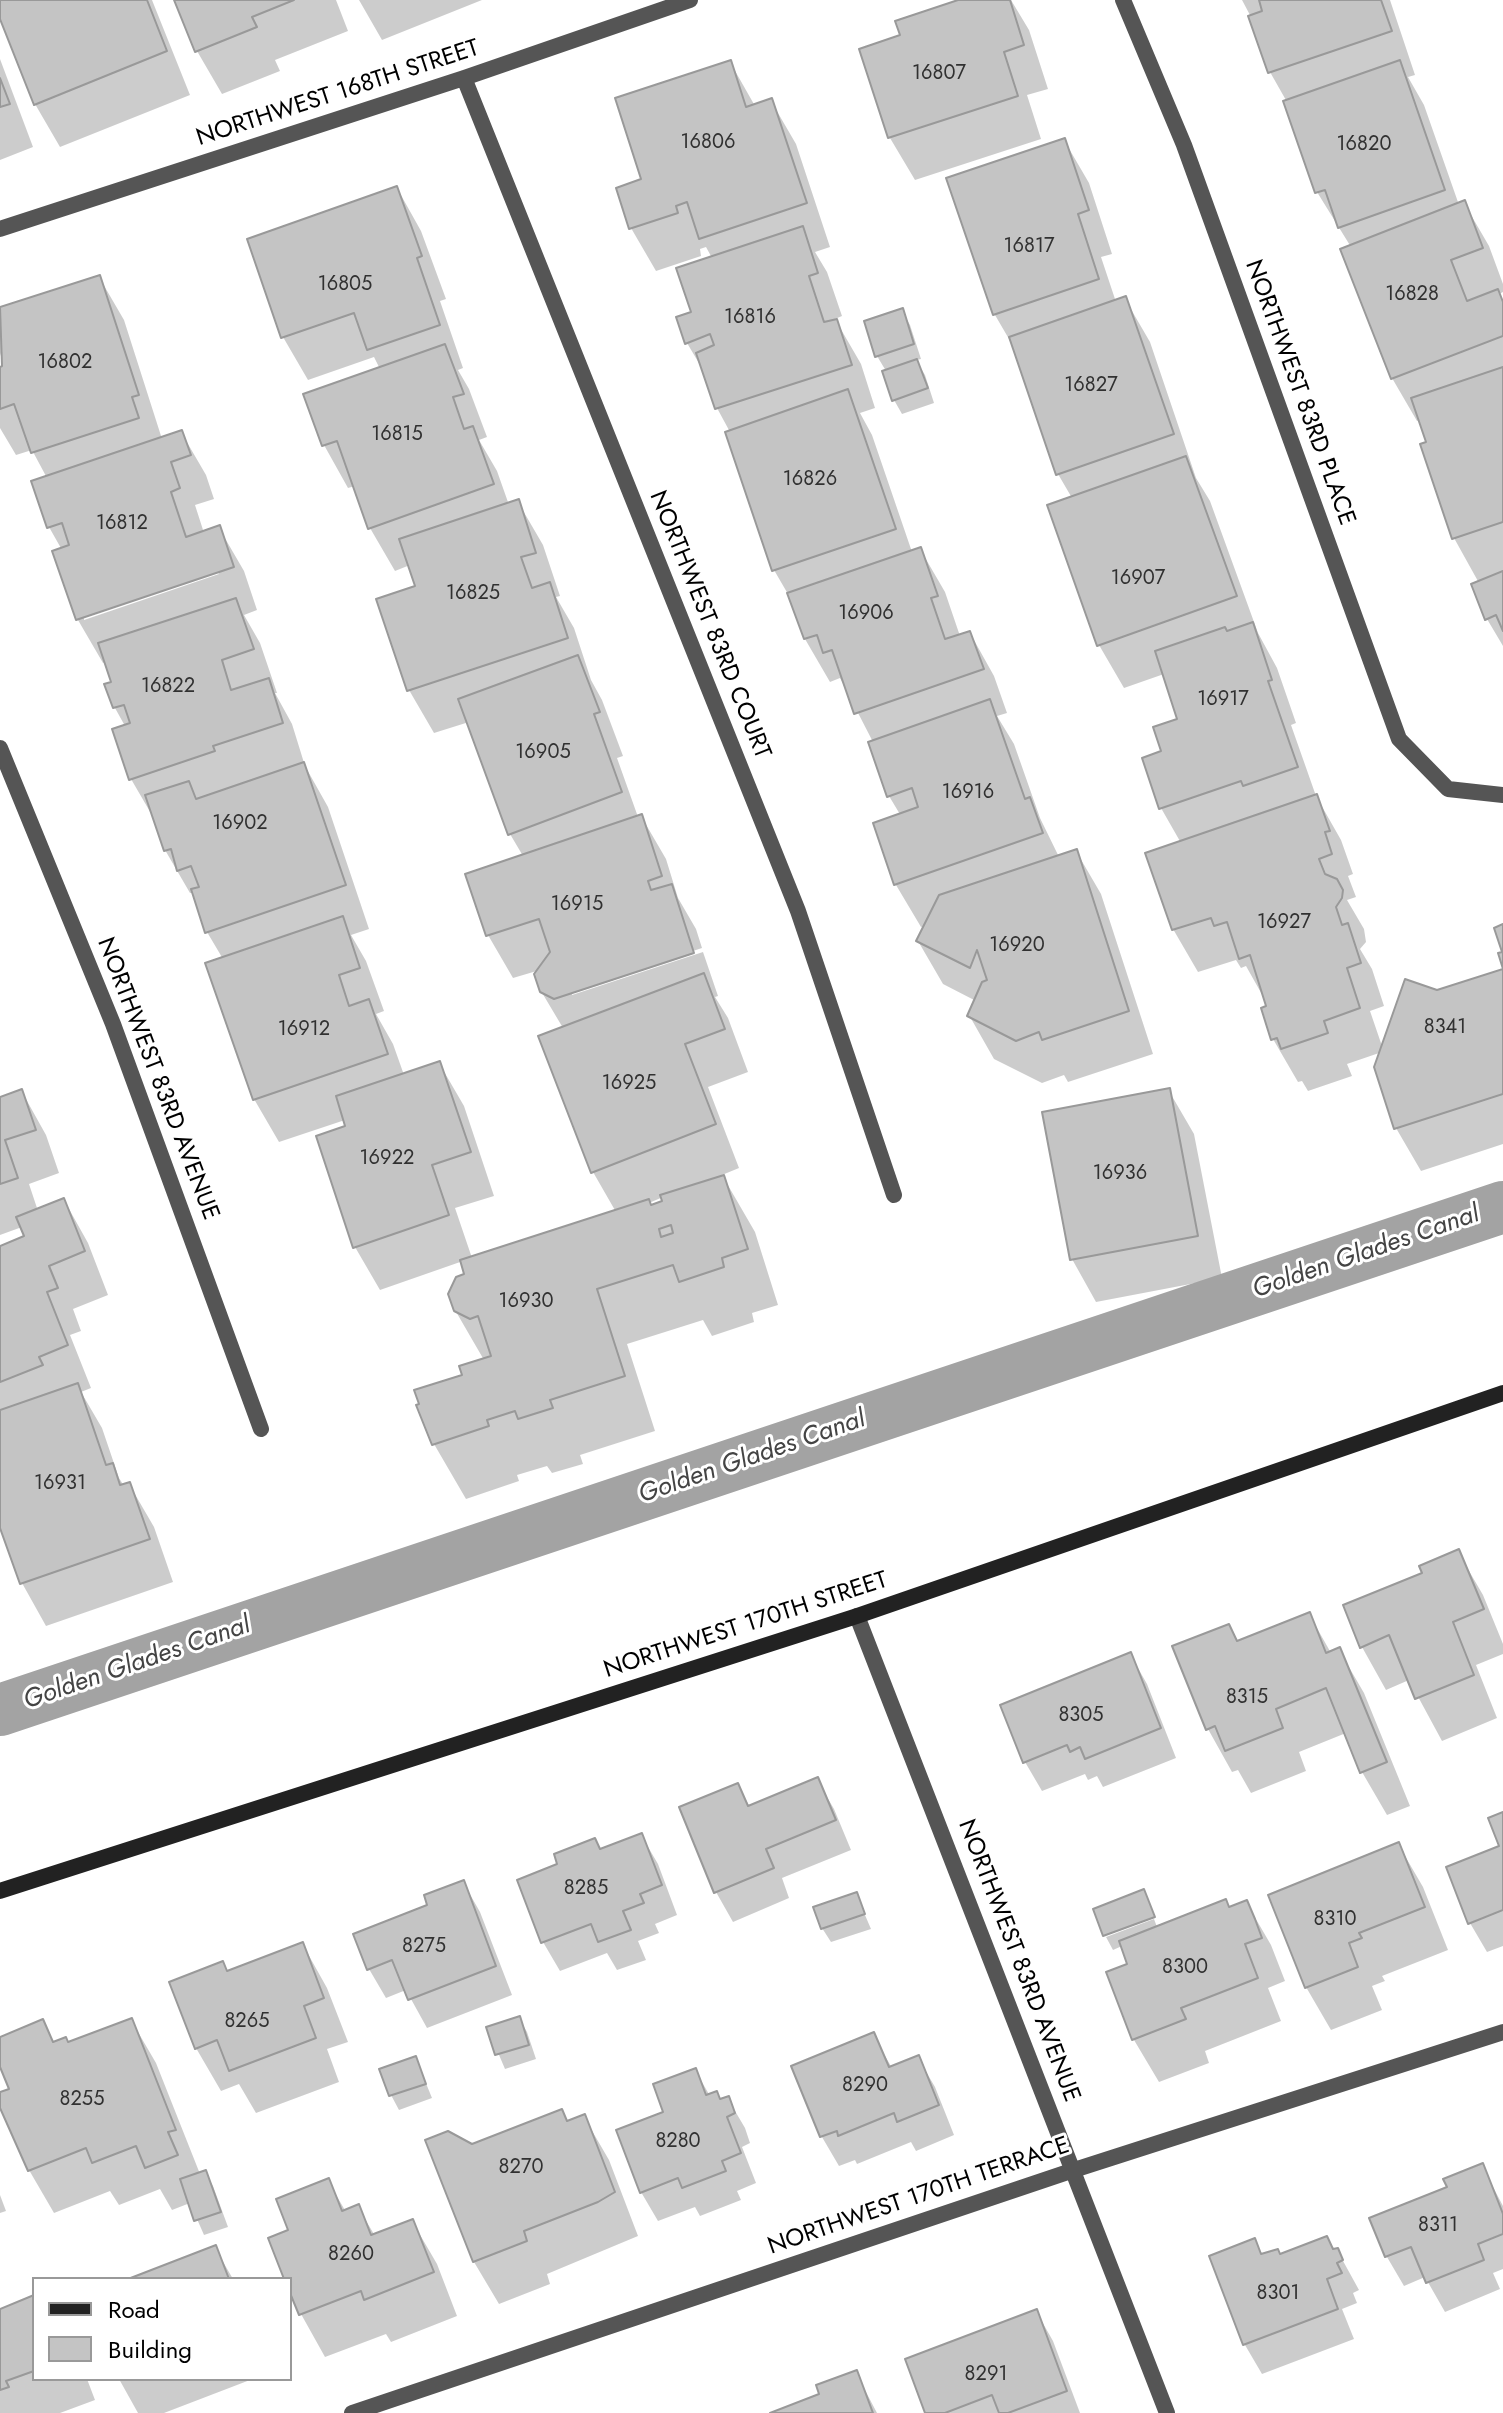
<!DOCTYPE html>
<html>
<head>
<meta charset="utf-8">
<style>
	body { margin:0 }
	#map { position:relative; width:1503px; height:2413px; overflow:hidden; background:#fff; font-family:Jost,sans-serif }
	canvas { display:block }
	.legend { position:absolute; left:32px; top:2277px; width:260px; height:104px; box-sizing:border-box; background:#fff; border:2px solid #999; margin:0; padding:10px 14px; list-style:none; font-size:24px; color:#000 }
	.legend li { display:flex; align-items:center; gap:16px; height:40px }
	.legend b { width:40px; border:2px solid #999 }
</style>
</head>
<body>
<div id="map">
<canvas width="1503" height="2413"></canvas>
<ul class="legend">
<li><b style="height:10px;background:#222"></b>Road</li>
<li><b style="height:22px;background:#c4c4c4"></b>Building</li>
</ul>
</div>
<script>
const ctx = document.querySelector('canvas').getContext('2d');
ctx.lineJoin = 'round';
function fill(path, color) {
  ctx.fillStyle = color;
  ctx.fill(path, 'evenodd');
}
function strokePath(path, color, width, dash) {
  ctx.strokeStyle = color;
  ctx.lineWidth = width;
  ctx.lineCap = dash ? 'butt' : 'round';
  ctx.setLineDash(dash || []);
  ctx.stroke(path);
}
function drawText(font, color, halo, rows, align = 'center') {
  ctx.font = font + ' Jost,sans-serif';
  ctx.lineWidth = 6;
  ctx.setLineDash([]);
  ctx.textBaseline = 'middle';
  ctx.strokeStyle = halo;
  ctx.fillStyle = color;
  for (const [text, x, y, turn = 0] of rows) {
    ctx.save();
    ctx.translate(x, y);
    ctx.rotate((+turn || 0) * Math.PI / 180);
    ctx.textAlign = isNaN(turn) ? turn : align;
    if (halo) ctx.strokeText(text, 0, 0);
    ctx.fillText(text, 0, 0);
    ctx.restore();
  }
}
fill(new Path2D(`
	M0,0H152L190,95L60,147L35,104L0,14Z
	M177,0H336L348,31L275,60L280,71L222,94L197,51Z
	M359,0H482L382,40Z
	M964,0H1011L1029,30L1048,89L1027,95L1041,139L915,180L890,138L861,50L903,37Z
	M1242,0H1390L1415,75L1408,77L1424,105L1459,205L1464,203L1489,246L1503,284V292L1499,294L1503,301V646L1487,619L1479,583L1454,538L1420,420L1417,421L1392,378L1351,247L1317,192L1287,102L1270,72L1251,17Z
	M0,59L33,147L0,160Z
	M730,62L755,106L771,101L796,144L830,247L815,252L827,272L842,316L835,319L861,364L875,408L860,413L872,435L912,552L920,549L945,592L960,636L970,633L994,676L1007,713L997,716L1014,744L1040,818L1059,857L1076,851L1101,894L1153,1054L1068,1082L1064,1075L1042,1083L994,1059L969,1015L976,1001L943,984L918,941L926,926L921,927L896,885L876,825L901,816L889,796L873,742L840,678L830,682L805,639L792,601L774,570L730,432L717,408L706,375L687,343L679,318L693,313L712,258L706,247L700,249L701,256L656,271L631,228L644,180Z
	M1064,140L1089,183L1112,254L1101,257L1116,302L1125,299L1150,342L1196,478L1210,501L1258,633L1277,668L1296,723L1291,725L1316,796L1341,840L1353,874L1348,876L1356,897L1347,900L1364,929L1366,942L1360,949L1372,969L1384,1006L1370,1011L1383,1049L1437,992L1503,971V1144L1421,1171L1396,1128L1382,1052L1347,1064L1352,1076L1308,1091L1302,1081L1298,1082L1273,1039L1269,1007L1246,966L1241,968L1236,960L1198,972L1173,929L1181,843L1161,808L1163,752L1180,720L1164,674L1124,688L1099,645L1072,498L1058,474L1016,351L995,315L949,179Z
	M397,188L421,231L446,299L440,301L463,368L458,370L469,389L487,437L479,440L497,471L509,505L518,502L543,545L560,596L556,597L574,628L591,680L602,700L623,756L617,758L638,817L641,816L666,859L678,898L696,929L702,948L572,991V995L703,952L718,996L715,997L728,1018L748,1072L708,1087L739,1168L722,1175L755,1232L778,1305L752,1313L754,1322L712,1336L703,1320L627,1344L655,1431L580,1455L583,1464L552,1473L547,1466L517,1475L519,1481L466,1499L434,1444L465,1376L484,1360L455,1310L467,1276L463,1261L380,1290L355,1247L345,1120L279,1142L254,1099L223,959L207,932L192,893H190L165,850L156,822L131,779L125,726L115,708L114,684L106,662L103,663L78,620L55,552L62,550L49,527L47,478L32,450L16,455L0,428V369L5,368L0,353V310L99,277L124,320L162,439L181,432L206,475L214,499L195,505L204,533L219,528L244,571L257,610L244,615L260,643L277,693H275L292,724L305,766L328,807L369,929L351,935L366,961L384,1011L376,1014L393,1044L404,1075L439,1063L464,1106L494,1196L455,1208L472,1258L616,1212L593,1172L563,1028L541,991L540,970L513,978L488,935L523,856L510,834L469,722L434,733L409,690L418,587L410,565L395,571L370,528L355,486L348,488L324,445L380,369L374,357L308,380L283,337ZM217,571L219,574L84,620V616ZM663,1197L665,1202L651,1207L649,1203Z
	M902,311L910,325L921,359L916,360L925,375L934,403L902,414L894,400L886,371L877,356Z
	M1169,1091L1194,1134L1222,1278L1096,1302L1072,1259Z
	M22,1092L46,1135L59,1173L29,1184L38,1211L64,1200L88,1243L108,1295L73,1309L81,1331L70,1335L91,1388L81,1392L102,1428L119,1478L124,1486L129,1484L154,1527L173,1582L46,1626L22,1583L0,1522V1248L26,1237L22,1227L0,1235V1099Z
	M1458,1552L1483,1595L1503,1644V1654L1476,1665L1497,1718L1442,1741L1409,1680L1386,1690L1362,1647L1424,1574Z
	M1309,1614L1331,1653L1339,1650L1364,1693L1410,1806L1387,1815L1362,1772L1346,1733L1299,1752L1306,1771L1251,1793L1238,1770L1232,1772L1208,1729Z
	M1130,1654L1147,1684L1176,1758L1103,1787L1097,1776L1088,1780L1085,1774L1042,1791L1025,1762Z
	M817,1780L834,1809L851,1850L782,1878L789,1898L733,1922L716,1892L682,1808L737,1785L750,1807Z
	M1503,1815V1946L1487,1952L1470,1923L1502,1847Z
	M641,1835L658,1864L677,1915L655,1924L659,1933L638,1941L646,1960L617,1970L607,1953L560,1971L543,1942L600,1851Z
	M1398,1844L1423,1887L1448,1950L1382,1976L1385,1981L1372,1986L1382,2010L1331,2030L1306,1987Z
	M463,1882L480,1912L512,1995L427,2028L406,1990L386,1998L369,1969L429,1906Z
	M856,1894L871,1929L831,1942L822,1928Z
	M1246,1902L1271,1945L1285,1981L1268,1988L1281,2021L1205,2051L1209,2063L1159,2082L1134,2040L1108,1974L1130,1965L1122,1946L1113,1950L1106,1937L1154,1919L1157,1927Z
	M303,1945L327,1988L348,2042L327,2049L339,2082L256,2113L239,2084L221,2091L196,2048L228,1973Z
	M519,2018L527,2032L536,2059L505,2069L488,2029Z
	M131,2020L156,2063L200,2174L205,2172L213,2186L228,2227L204,2235L190,2203L172,2210L160,2189L119,2205L110,2191L54,2213L29,2170L0,2103V2095L11,2091L0,2062V2039L43,2022L55,2044H68Z
	M873,2035L892,2068L918,2058L935,2087L954,2135L916,2151L911,2142L857,2164L855,2160L839,2166L822,2137L794,2067Z
	M416,2059L432,2098L399,2110L391,2095Z
	M695,2070L710,2096L720,2101L728,2099L745,2128L750,2143L742,2147L756,2183L737,2191L741,2200L700,2216L695,2207L658,2221L641,2192L666,2113Z
	M584,2117L609,2160L638,2236L547,2274L550,2284L499,2304L474,2262L428,2141L472,2146L568,2123Z
	M1482,2166L1503,2206V2269L1493,2273L1500,2289L1445,2312L1425,2277L1404,2286L1387,2257L1372,2219L1449,2188Z
	M328,2181L346,2212L358,2207L375,2236L412,2221L437,2264L457,2316L391,2342L386,2334L325,2357L301,2314L290,2287V2279H287Z
	M0,2195L6,2211L0,2213Z
	M1254,2241L1263,2256L1337,2250L1359,2290L1353,2293L1357,2303L1342,2309L1354,2339L1262,2374L1245,2345L1211,2257Z
	M215,2248L233,2279H133Z
	M34,2297V2379H87L95,2400L60,2413H0V2311Z
	M1036,2311L1053,2341L1080,2413H927Z
	M856,2373L877,2413H776L822,2395Z
	M119,2379H249L250,2380L164,2413H138Z`), '#0003');
strokePath(new Path2D(`
	M0,1710L1503,1207`), '#a3a3a3', 52);
const building = new Path2D(`
	M0,0H147L167,51L34,105L0,19Z
	M174,0H294L252,17L257,27L195,52Z
	M958,0H1010L1024,45L1004,52L1018,96L888,138L859,49L900,35L895,21Z
	M1259,0H1381L1392,31L1268,73L1248,16L1262,11Z
	M731,60L746,107L772,98L807,203L699,239L687,202L676,206L678,213L629,229L616,188L641,179L615,98Z
	M1400,60L1445,190L1338,228L1325,190L1315,193L1283,101Z
	M0,78L10,104L0,107Z
	M1065,138L1089,210L1078,214L1099,279L993,315L946,178Z
	M397,186L422,256L417,258L440,325L367,350L354,313L281,338L247,239Z
	M1465,200L1483,248L1451,260L1467,301L1498,289L1503,302V336L1391,379L1340,249Z
	M803,226L818,273L809,276L824,322L837,319L852,365L715,409L696,353L714,345L710,334L685,344L676,317L691,312L676,268Z
	M100,275L139,395L132,397L139,418L31,453L14,404L0,409V367L2,366L0,307Z
	M1126,296L1174,434L1056,475L1009,337Z
	M903,308L914,344L875,357L864,321Z
	M445,344L464,394L453,397L464,429L473,426L494,484L368,529L337,441L322,446L303,394Z
	M917,359L928,388L892,401L882,371Z
	M1503,367V522L1452,539L1420,444L1426,442L1411,398Z
	M848,389L896,529L772,571L725,432Z
	M182,430L191,455L171,462L180,488L171,492L186,537L220,525L234,567L76,620L52,551L69,545L62,523L47,528L31,481Z
	M1186,456L1237,596L1097,646L1047,505Z
	M519,499L536,553L521,557L532,588L550,582L568,638L407,691L376,599L415,586L399,539Z
	M921,547L938,596L931,598L945,639L970,631L984,669L854,714L832,650L823,653L817,635L804,639L787,593Z
	M1503,571V631L1496,615L1485,620L1471,584Z
	M236,598L254,649L222,660L231,690L269,678L283,723L213,746L215,751L129,780L112,729L130,723L124,705L113,708L104,684L111,682L98,643Z
	M1253,622L1272,680L1268,681L1298,767L1243,786L1241,781L1159,809L1142,758L1161,751L1153,727L1177,719L1155,651L1225,627L1227,631Z
	M578,655L600,712L594,714L622,792L508,835L458,699Z
	M990,699L1025,799L1030,797L1043,833L894,885L873,823L918,807L912,788L887,797L868,742Z
	M304,762L346,885L205,933L191,889L199,887L191,866L177,871L171,849L164,851L145,795L189,781L196,799Z
	M1317,794L1330,831L1325,832L1332,854L1319,859L1325,874L1337,879L1343,890L1342,898L1336,907L1342,925L1348,923L1361,963L1347,968L1360,1008L1324,1021L1328,1033L1281,1049L1277,1038L1271,1040L1261,1008L1266,1006L1250,955L1239,959L1227,922L1214,926L1211,918L1172,930L1145,853Z
	M642,814L662,876L648,881L651,890L672,884L694,953L554,999L540,992L534,974L550,952L539,919L486,936L465,874Z
	M1077,849L1129,1011L1042,1040L1039,1032L1016,1041L967,1016L982,982L987,980L977,950L970,968L916,941L939,895Z
	M343,916L360,968L339,975L349,1006L369,999L388,1054L253,1100L205,963Z
	M1503,924V1094L1394,1129L1374,1067L1405,979L1437,990L1503,969L1498,953L1502,952L1494,928Z
	M704,973L725,1029L685,1044L716,1124L591,1173L538,1036Z
	M440,1061L471,1152L432,1165L449,1215L353,1248L316,1136L345,1126L336,1096Z
	M1170,1088L1198,1236L1070,1260L1042,1112Z
	M22,1089L36,1130L5,1140L18,1178L0,1184V1097Z
	M724,1175L748,1249L722,1258L724,1267L679,1282L673,1265L597,1289L625,1376L550,1400L553,1408L518,1419L515,1411L487,1420L489,1426L432,1445L416,1405L419,1404L414,1390L462,1375L459,1366L491,1356L478,1316L470,1319L454,1311L448,1294L456,1277L464,1274L460,1260L649,1199L651,1205L662,1201L660,1195ZM671,1225L673,1233L661,1237L659,1229Z
	M64,1198L85,1251L49,1266L58,1288L47,1292L68,1345L39,1357L43,1365L0,1382V1246L24,1236L16,1217Z
	M78,1383L106,1465L113,1463L120,1485L130,1482L150,1539L20,1584L0,1528V1410Z
	M1459,1549L1484,1609L1453,1622L1474,1675L1415,1699L1389,1635L1360,1648L1343,1605L1422,1573L1419,1566Z
	M1310,1612L1326,1653L1340,1647L1387,1762L1360,1773L1326,1688L1276,1709L1283,1728L1225,1751L1215,1726L1206,1730L1172,1646L1229,1624L1237,1641Z
	M1131,1652L1161,1728L1085,1759L1080,1747L1070,1752L1067,1745L1023,1763L1000,1705Z
	M818,1777L836,1820L766,1849L774,1868L714,1893L679,1807L738,1783L748,1806Z
	M1503,1812V1910L1468,1924L1446,1867L1499,1846L1488,1818Z
	M642,1833L662,1885L640,1894L644,1903L623,1911L631,1930L598,1942L591,1924L541,1943L517,1880L557,1864L554,1854L595,1838L600,1849Z
	M1399,1842L1425,1907L1359,1933L1362,1938L1349,1943L1358,1967L1305,1988L1268,1895Z
	M464,1880L496,1966L408,2000L392,1960L367,1970L353,1934L427,1905L424,1895Z
	M1144,1889L1155,1917L1103,1936L1093,1909Z
	M857,1892L865,1914L821,1929L813,1907Z
	M1226,1899L1229,1907L1247,1900L1255,1919L1262,1938L1245,1944L1258,1978L1181,2008L1186,2019L1132,2040L1106,1972L1127,1964L1119,1941Z
	M303,1942L324,1998L304,2006L316,2038L229,2071L217,2040L195,2049L169,1982L223,1961L227,1971Z
	M520,2016L529,2045L495,2055L486,2027Z
	M132,2018L176,2130L168,2132L178,2155L145,2168L136,2146L92,2163L86,2148L28,2171L0,2108V2092L9,2089L0,2067V2037L43,2019L53,2042L66,2037L68,2042Z
	M874,2032L889,2067L919,2055L939,2105L897,2122L894,2113L838,2136L837,2131L820,2137L791,2066Z
	M416,2056L426,2084L389,2096L379,2069Z
	M696,2068L706,2095L717,2091L720,2099L729,2096L735,2113L727,2117L741,2153L722,2161L726,2171L682,2188L678,2178L640,2193L616,2130L663,2112L653,2084Z
	M562,2109L567,2121L585,2114L615,2192L598,2202L524,2231L527,2241L473,2262L425,2140L448,2131L472,2144Z
	M1483,2163L1503,2214V2234L1478,2244L1484,2260L1426,2283L1411,2247L1385,2257L1369,2218L1447,2187L1443,2179Z
	M206,2170L221,2212L194,2221L180,2179Z
	M329,2178L342,2211L359,2204L371,2235L413,2219L434,2272L364,2300L361,2291L299,2315L290,2293V2279H284L268,2238L288,2230L276,2199Z
	M1327,2236L1333,2249L1338,2248L1343,2260L1337,2263L1342,2273L1327,2279L1338,2309L1243,2345L1209,2256L1255,2238L1261,2254L1278,2249L1280,2254Z
	M216,2245L229,2279H128Z
	M34,2295V2371L6,2381L9,2387L0,2390V2309Z
	M1037,2309L1067,2391L1008,2413H999L992,2395L945,2413H925L905,2359Z
	M857,2370L873,2413H770L819,2394L816,2385Z`);
fill(building, '#c4c4c4');
strokePath(building, '#999', 2);
strokePath(new Path2D(`
	M1123,0L1184,145L1399,739L1448,789L1503,795
	M464,78L798,911L894,1195
	M0,229L464,78L690,0
	M0,748L113,1024L261,1429
	M857,1616L1167,2413
	M352,2413L1074,2170L1503,2032`), '#555', 16);
strokePath(new Path2D(`
	M0,1891L857,1616L1503,1393`), '#222', 16);
drawText('20px', '#313131', null, [
	["16807",939,74],
	["16806",708,143],
	["16820",1364,145],
	["16817",1029,247],
	["16805",345,285],
	["16828",1412,295],
	["16816",750,318],
	["16802",65,363],
	["16827",1091,386],
	["16815",397,435],
	["16826",810,480],
	["16812",122,524],
	["16907",1138,579],
	["16825",473,594],
	["16906",866,614],
	["16822",168,687],
	["16917",1223,700],
	["16905",543,753],
	["16916",968,793],
	["16902",240,824],
	["16915",577,905],
	["16927",1284,923],
	["16920",1017,946],
	["8341",1445,1028],
	["16912",304,1030],
	["16925",629,1084],
	["16922",387,1159],
	["16936",1120,1174],
	["16930",526,1302],
	["16931",60,1484],
	["8315",1247,1698],
	["8305",1081,1716],
	["8285",586,1889],
	["8310",1335,1920],
	["8275",424,1947],
	["8300",1185,1968],
	["8265",247,2022],
	["8290",865,2086],
	["8255",82,2100],
	["8280",678,2142],
	["8270",521,2168],
	["8311",1438,2226],
	["8260",351,2255],
	["8301",1278,2294],
	["8291",986,2375]
]);
drawText('24px', '#000', '#fff', [
	["NORTHWEST 168TH STREET",338,94,-18],
	["NORTHWEST 83RD PLACE",1299,393,70],
	["NORTHWEST 83RD COURT",709,625,68],
	["NORTHWEST 83RD AVENUE",157,1079,69],
	["NORTHWEST 170TH STREET",746,1626,-18],
	["NORTHWEST 83RD AVENUE",1018,1961,69],
	["NORTHWEST 170TH TERRACE",919,2197,-19]
]);
drawText('italic 26px', '#444', '#fff', [
	["Golden Glades Canal",1366,1253,-19],
	["Golden Glades Canal",752,1458,-19],
	["Golden Glades Canal",137,1664,-19]
]);
</script>
</body>
</html>
